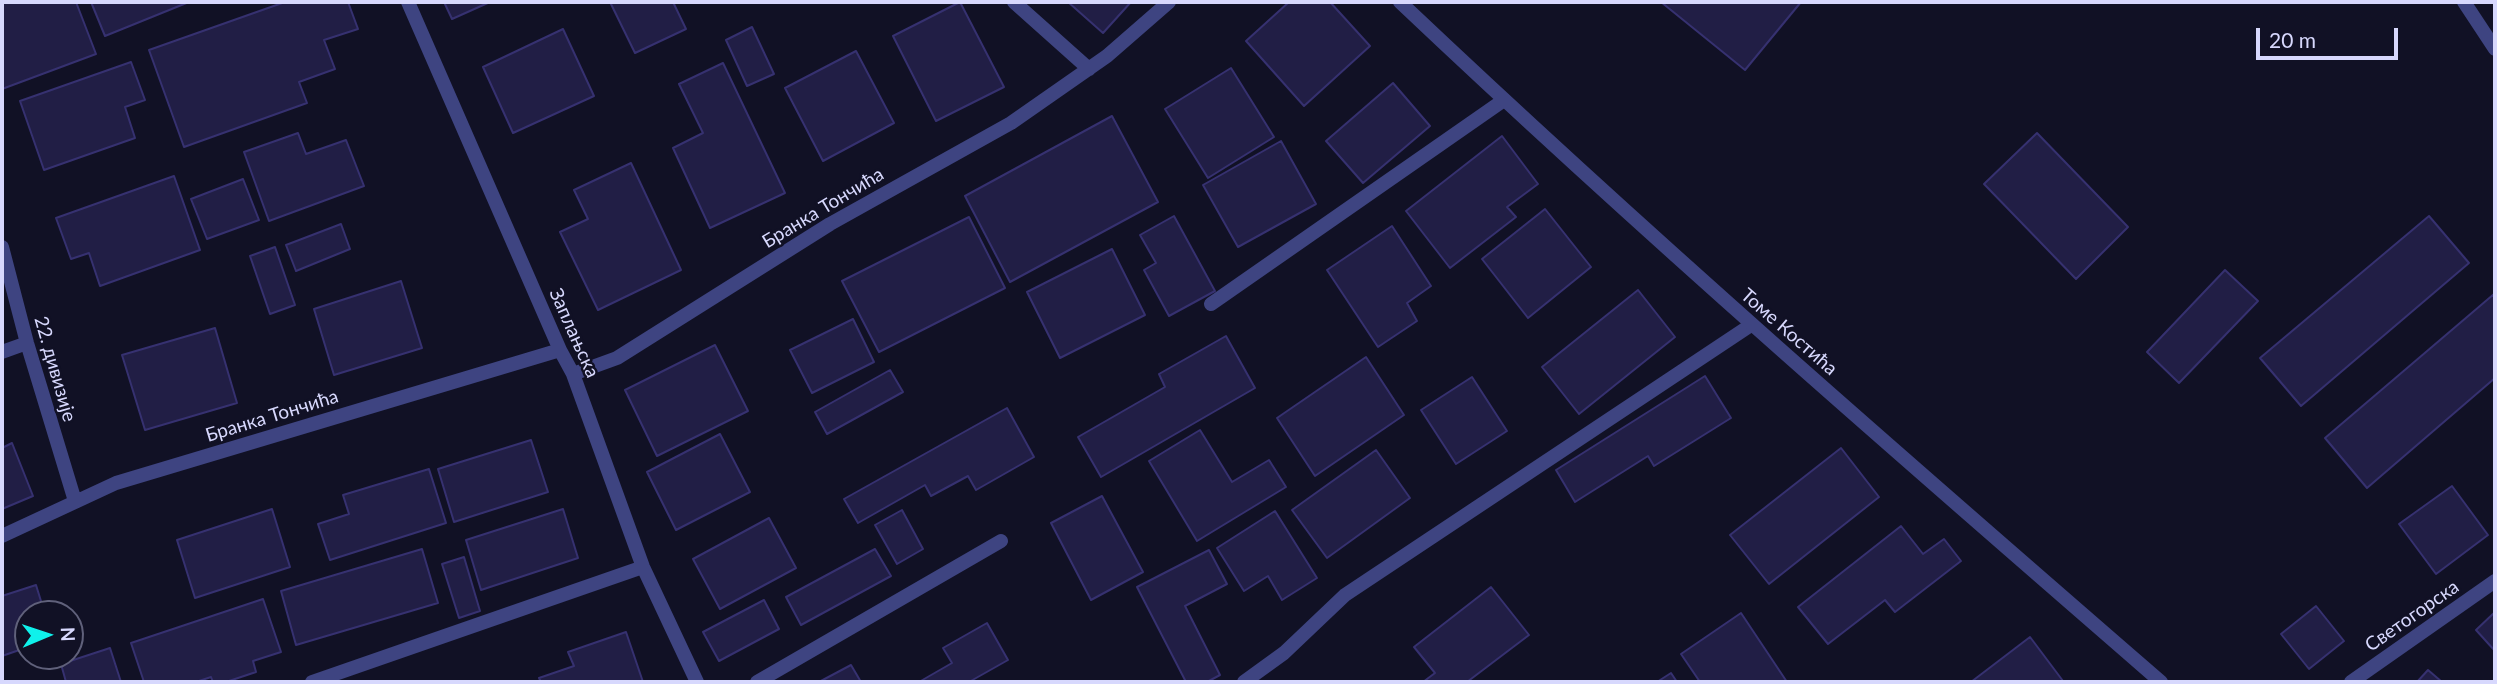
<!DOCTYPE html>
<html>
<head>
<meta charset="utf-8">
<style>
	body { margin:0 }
	#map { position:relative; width:2497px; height:684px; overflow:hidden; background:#111125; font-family:Lato,sans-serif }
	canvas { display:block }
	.frame { position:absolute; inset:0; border:4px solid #d7d8fd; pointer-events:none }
	.north { position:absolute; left:14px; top:600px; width:70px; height:70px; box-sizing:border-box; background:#111125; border:2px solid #60617b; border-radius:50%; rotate:88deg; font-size:19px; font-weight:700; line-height:28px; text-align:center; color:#d7d8fd }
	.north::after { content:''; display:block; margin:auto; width:24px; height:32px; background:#0ff1eb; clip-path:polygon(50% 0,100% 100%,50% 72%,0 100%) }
	.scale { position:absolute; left:2256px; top:28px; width:142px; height:32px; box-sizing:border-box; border:4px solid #d7d8fd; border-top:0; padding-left:9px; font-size:21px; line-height:24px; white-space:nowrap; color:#d7d8fd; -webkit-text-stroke:5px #111125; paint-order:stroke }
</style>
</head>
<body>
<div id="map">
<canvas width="2497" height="684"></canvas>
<div class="frame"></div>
<div class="north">N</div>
<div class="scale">20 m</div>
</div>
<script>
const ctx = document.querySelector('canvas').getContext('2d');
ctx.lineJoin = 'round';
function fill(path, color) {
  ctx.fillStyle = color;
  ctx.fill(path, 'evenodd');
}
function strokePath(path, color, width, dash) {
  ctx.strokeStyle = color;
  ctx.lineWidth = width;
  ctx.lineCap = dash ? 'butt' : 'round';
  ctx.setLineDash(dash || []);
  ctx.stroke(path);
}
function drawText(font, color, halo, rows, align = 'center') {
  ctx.font = font + ' Lato,sans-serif';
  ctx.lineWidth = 5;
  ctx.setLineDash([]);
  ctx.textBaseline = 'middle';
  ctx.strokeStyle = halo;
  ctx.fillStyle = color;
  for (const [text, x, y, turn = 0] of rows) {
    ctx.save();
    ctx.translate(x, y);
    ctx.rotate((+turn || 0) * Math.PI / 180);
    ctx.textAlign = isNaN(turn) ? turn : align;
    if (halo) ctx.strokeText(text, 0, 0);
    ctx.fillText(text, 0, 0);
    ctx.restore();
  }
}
const building = new Path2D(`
	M2,2H76L96,54L2,89Z
	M91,2H189L105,36Z
	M285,2H348L358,29L324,40L335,69L299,82L307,103L184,147L149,50Z
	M444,2H490L452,19Z
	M610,2H673L686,29L635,53Z
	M960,2L1004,87L936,121L893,36Z
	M1068,2H1131L1103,33Z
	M1289,2H1330L1370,46L1304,106L1246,41Z
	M1661,2H1801L1745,70Z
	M752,27L774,74L747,86L726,40Z
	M563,29L594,96L513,133L483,67Z
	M856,51L894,123L823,161L785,88Z
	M131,62L145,100L125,107L135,138L44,170L20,101Z
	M723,63L785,193L710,228L673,148L703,133L679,84Z
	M1231,68L1274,137L1208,178L1165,109Z
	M1393,83L1430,126L1363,183L1326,141Z
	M1112,116L1158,202L1010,282L965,196Z
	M298,133L306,154L346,140L364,186L269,221L244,152Z
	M2037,133L2128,227L2076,279L1984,184Z
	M1502,136L1538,184L1507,207L1516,217L1450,268L1406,211Z
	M1281,141L1316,204L1238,247L1203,185Z
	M631,163L681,270L598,310L560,232L588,219L574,190Z
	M174,176L200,250L100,286L89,253L71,259L56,218Z
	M243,179L259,220L207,239L191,199Z
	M1545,209L1591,267L1528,318L1482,259Z
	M1174,216L1215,291L1169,316L1144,270L1156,263L1140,235Z
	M2429,216L2469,263L2301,406L2260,358Z
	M969,217L1005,288L879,352L842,281Z
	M341,224L350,249L296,271L286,245Z
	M1392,226L1431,286L1407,303L1417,321L1378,347L1327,270Z
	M275,247L295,305L270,314L250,256Z
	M1112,249L1145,315L1060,358L1027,292Z
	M2225,270L2258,301L2179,383L2147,352Z
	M401,281L422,348L334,375L314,309Z
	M1638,290L1675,337L1579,414L1542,367Z
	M2494,294L2495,378L2367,488L2325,438Z
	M853,319L874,362L812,393L790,350Z
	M215,328L237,403L145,430L122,355Z
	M1226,336L1255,388L1101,477L1078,437L1165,387L1159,374Z
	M715,345L748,411L657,456L625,390Z
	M1366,357L1404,415L1315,476L1277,418Z
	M890,370L903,392L827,434L815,412Z
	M1705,376L1731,418L1654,466L1648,456L1575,502L1556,470Z
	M1472,377L1507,431L1456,464L1421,410Z
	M1007,408L1034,457L976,490L968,476L931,496L925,485L858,523L844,499Z
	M1200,430L1232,482L1269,460L1286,487L1197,541L1149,461Z
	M720,434L750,492L676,530L647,472Z
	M531,440L548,492L454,522L438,469Z
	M12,443L33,496L2,509V448Z
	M1841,448L1879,497L1769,584L1730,535Z
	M1376,450L1410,498L1327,558L1292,510Z
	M429,469L446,523L330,560L318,524L349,514L343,495Z
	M2452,486L2488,535L2436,574L2399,524Z
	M1102,496L1143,572L1091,600L1051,523Z
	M272,509L290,567L195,598L177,540Z
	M563,509L578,558L481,590L466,540Z
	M902,510L923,549L897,564L875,525Z
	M1275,511L1317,578L1282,600L1268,576L1244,591L1217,548Z
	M769,518L796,568L720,609L693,559Z
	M1901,526L1923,554L1944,539L1961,561L1895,612L1885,600L1828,644L1798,607Z
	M422,549L438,603L296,645L281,591Z
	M875,549L891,576L801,625L786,597Z
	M1209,550L1227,584L1185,606L1220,675L1207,682H1186L1137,587Z
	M464,557L480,611L459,618L442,564Z
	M36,585L45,614H28V647L2,656V596Z
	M1491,587L1529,635L1467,682H1423L1435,673L1414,647Z
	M263,599L281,652L253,661L256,672L226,682H213L211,677L196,682H144L131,643Z
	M764,600L779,629L719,661L703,632Z
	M2316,606L2344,641L2309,669L2281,634Z
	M2495,612V651L2476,630Z
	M1741,613L1787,682H1700L1681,654Z
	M987,623L1008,660L969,682H919L952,663L943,648Z
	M626,632L643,682H541L539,678L574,666L568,652Z
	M2030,637L2063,681L1971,682Z
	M110,648L121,682H66L61,664Z
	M851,665L861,682H819Z
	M2428,670L2442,682H2417Z
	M1671,673L1677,682H1657Z`);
fill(building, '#211e45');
strokePath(building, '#363170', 2);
strokePath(new Path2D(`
	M408,2L560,350L573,374L643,567L697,682
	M1014,2L1089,69
	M2464,2L2495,49
	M2,247L27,343L75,501
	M1211,304L1504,100
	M2,352L27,343
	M573,374L617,358L830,224L1011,123L1107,56L1169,2
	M2,536L116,483L560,350
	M312,682L643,567
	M757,682L1001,541
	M1244,682L1284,653L1345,595L1751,325
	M2351,682L2495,581`), '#3e4481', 14);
strokePath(new Path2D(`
	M1400,2C1647,236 1904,459 2161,682`), '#3e4481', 14);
drawText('19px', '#d7d8fd', '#111125', [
	["Бранка Тончића",823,208,-31],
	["Томе Костића",1789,332,41],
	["Заплањска",574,333,66],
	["22. дивизије",55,369,74],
	["Бранка Тончића",272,416,-17],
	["Светогорска",2412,616,-35]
]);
</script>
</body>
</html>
